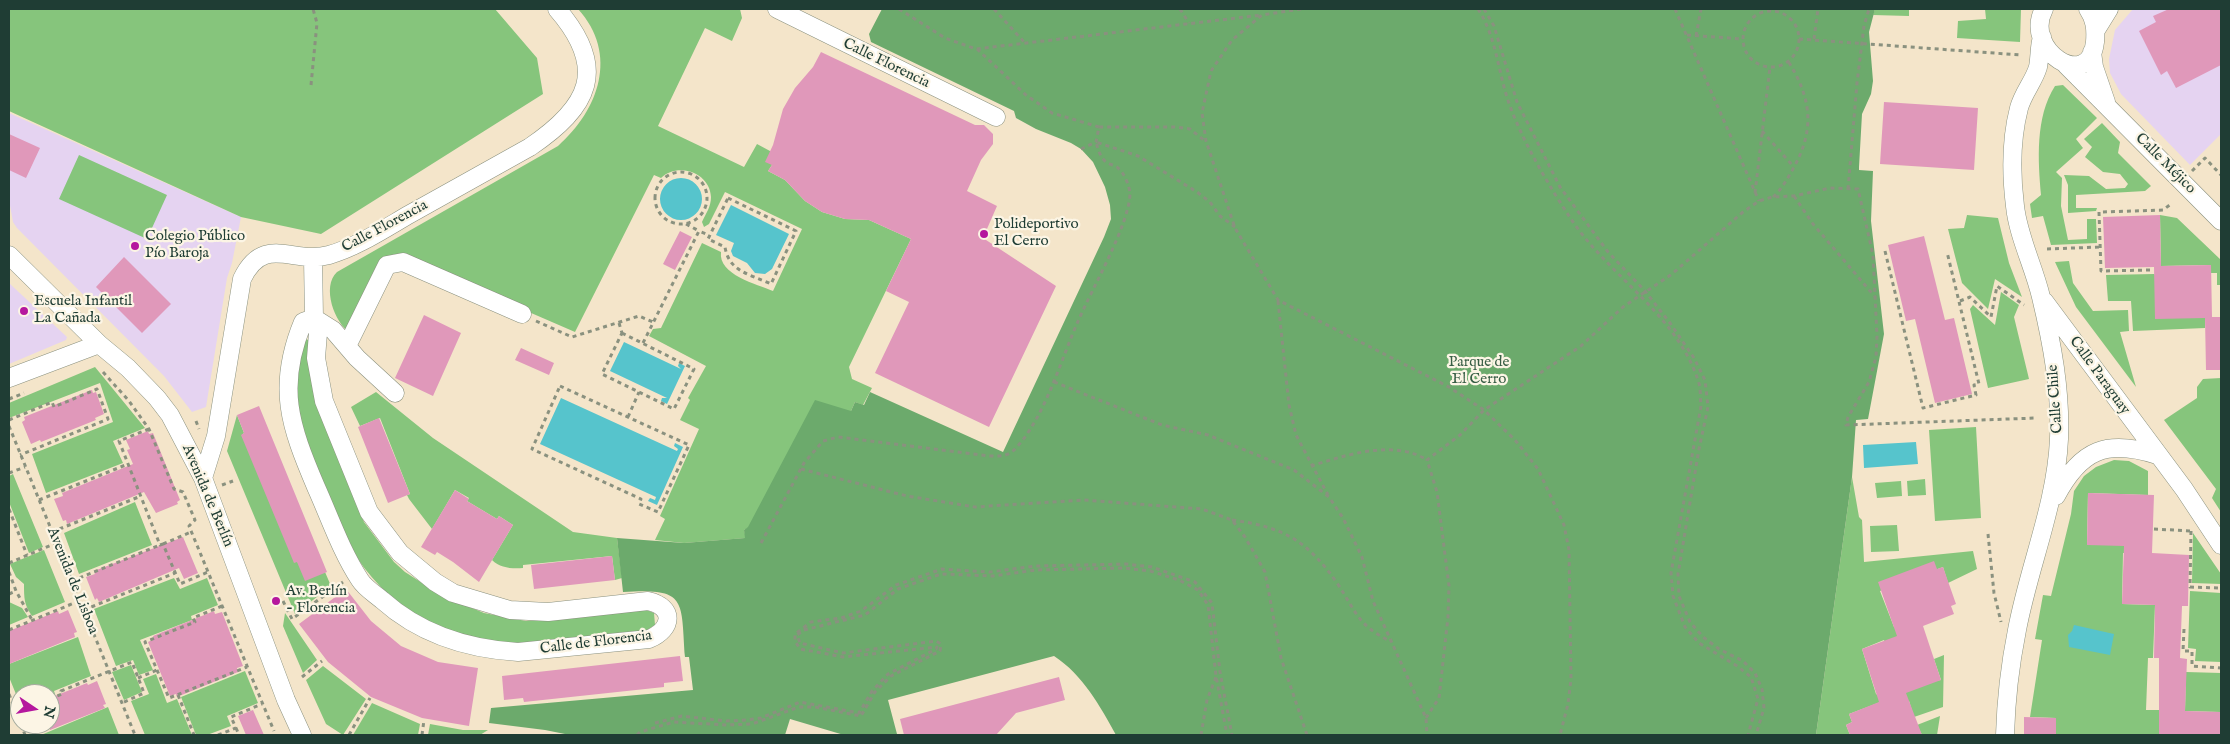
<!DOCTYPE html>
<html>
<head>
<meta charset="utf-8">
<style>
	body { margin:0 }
	#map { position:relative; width:2230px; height:744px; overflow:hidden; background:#f4e5ca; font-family:"IM FELL English",serif }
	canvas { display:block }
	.frame { position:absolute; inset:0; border:10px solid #1f3d34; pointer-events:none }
	.north { position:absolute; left:10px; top:684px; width:50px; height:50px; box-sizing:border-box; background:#fcf5e5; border:1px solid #a4ab9e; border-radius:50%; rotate:102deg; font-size:14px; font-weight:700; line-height:20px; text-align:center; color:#1f3d34 }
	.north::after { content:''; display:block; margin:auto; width:18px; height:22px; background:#b5179e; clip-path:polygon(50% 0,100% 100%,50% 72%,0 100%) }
</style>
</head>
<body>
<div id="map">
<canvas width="2230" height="744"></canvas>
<div class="frame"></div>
<div class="north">N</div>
</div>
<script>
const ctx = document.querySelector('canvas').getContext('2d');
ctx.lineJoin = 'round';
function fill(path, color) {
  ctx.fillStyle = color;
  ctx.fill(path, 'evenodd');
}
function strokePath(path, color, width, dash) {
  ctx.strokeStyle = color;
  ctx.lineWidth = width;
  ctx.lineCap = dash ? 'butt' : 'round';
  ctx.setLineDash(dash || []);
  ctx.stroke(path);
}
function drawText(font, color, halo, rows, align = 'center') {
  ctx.font = font + ' "IM FELL English",serif';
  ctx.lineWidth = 4.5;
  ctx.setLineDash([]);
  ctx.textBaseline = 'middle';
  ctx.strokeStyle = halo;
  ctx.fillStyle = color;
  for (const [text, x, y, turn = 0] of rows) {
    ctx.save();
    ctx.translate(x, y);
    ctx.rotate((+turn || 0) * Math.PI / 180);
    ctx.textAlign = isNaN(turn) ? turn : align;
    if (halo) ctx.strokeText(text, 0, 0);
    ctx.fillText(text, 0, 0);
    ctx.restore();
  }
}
fill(new Path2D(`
	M2133,9H2221V134L2190,165L2121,94L2110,73L2109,59L2115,30Z
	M9,113L241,217L232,263L227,278L206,407L192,412L164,376L17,228L13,222L9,200Z
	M9,283L67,337L66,340L9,364Z`), '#e5d3f1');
fill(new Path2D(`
	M9,9H495L537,58L543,94L321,234L241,217L9,111Z
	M578,9H740L742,18L732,41L705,28L658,126L744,167L757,144L770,151L772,165L768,171L785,180L805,201L822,212L845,219L869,220L911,239L849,367L852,379L872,388L863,405L855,402L851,411L748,528L744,530L746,538L684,543L655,540L665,519L660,516L699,429L680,420L690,400L688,398L706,366L649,336L653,329L661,328L702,243L721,252C718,275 757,284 773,291L802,229L725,192L709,224L704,227L702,222C706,213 711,207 711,197C710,172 677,162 661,178L654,175L575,332L395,254L385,258L350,333C335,323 321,287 337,272L558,146C599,110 619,54 578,9Z
	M1875,9H1909V16L1873,15Z
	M1985,9H2021L2020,42L1957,38L1958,21L1986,19Z
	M2063,85L2097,118L2076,139L2083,148L2056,172L2062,178L2061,206L2068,240L2087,239V219H2096L2097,243L2051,245L2043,216L2032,218L2030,204L2041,195C2038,161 2035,117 2055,86Z
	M2102,123L2120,142L2118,153L2151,186L2145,191L2076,195V208H2097L2096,211L2068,213V185L2064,175L2089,176L2106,189L2125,188L2128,184L2120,174L2103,172L2085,157L2092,147L2084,139Z
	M79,155L167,195L147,239L59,199Z
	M1967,215L1998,218L2009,263L2022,297L1995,279L1988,309L1962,283L1948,229L1964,228Z
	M2160,215L2177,218L2221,260V285H2217V273H2211V265L2161,266Z
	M2069,261L2073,283L2093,311L2128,310L2129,331L2120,332L2136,387L2076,307L2055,262Z
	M2154,274L2205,317V328L2133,331L2131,301H2108L2106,275Z
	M2001,292L2019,305L2014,317L2029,379L1988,388L1970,309L1973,305L1995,325Z
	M303,339L310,340C309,363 310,384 317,406L364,522L394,562L405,572L441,595L484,613L526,621L642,608L654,613L655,625L647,630C618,634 589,637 560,640C547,641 532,644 519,644C448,643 384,607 350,546L299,426L295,384Z
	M95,367L145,428L113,441L123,463L46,493L32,454L113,422L100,383L9,418V403Z
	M2221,378V512L2212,498L2216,489L2164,420L2197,398V387L2203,379Z
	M376,392L433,438L573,532L617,538L622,578L615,580L612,556L523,565V568C512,569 500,568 492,560L513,525L499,516L497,519L467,501L469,498L455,490L432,529L409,499L407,495L410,494L380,418L360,426L351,407Z
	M237,415L244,433L242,435L297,562L325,572L331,586L295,614L227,451Z
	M1976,427L1981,518L1935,521L1929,430Z
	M2114,460L2129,461L2148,471V495L2088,493L2087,544L2111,545L2124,537L2127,553H2123L2122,604L2155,605L2153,658H2148L2146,710H2160L2159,735H2056V718L2030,717L2042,640L2035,639L2043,595L2051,596L2071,514L2074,491L2084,476L2096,467Z
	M13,474L43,547L29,553L9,502V476Z
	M1852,477L1859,517L1862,520L1864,562L1973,551L1977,569L1948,583L1943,567L1880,591L1894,627L1900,626L1903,633L1889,653L1884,640L1862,649L1876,694L1886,700L1849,714L1852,722L1846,725L1850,735H1816Z
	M1925,479L1926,495L1908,496L1907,481Z
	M1901,481L1902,496L1877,498L1875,483Z
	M135,502L152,545L79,574L64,533Z
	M1897,525L1899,551L1871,552L1870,526Z
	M2193,533L2221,574V584L2192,583Z
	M44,550L65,602L32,616C24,605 24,598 24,584L16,577L10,564Z
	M174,578L180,589L207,578L218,605L191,616L192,620L140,640L153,670L139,675L133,660L116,666L94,609Z
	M2190,591L2221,593V662L2195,661L2196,649L2188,648Z
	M9,602L22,608L28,617L9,625Z
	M285,613L317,660L303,673L283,626Z
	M78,637L91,676L54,691L55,694L50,696V694H20V704L9,677V664Z
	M1944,655L1943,707L1914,717L1909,701L1903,703L1901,685L1941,680L1934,659Z
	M131,665L142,692L124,700L112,672Z
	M323,666L366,699L343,735L326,724L306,680Z
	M245,671L258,703L227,716L231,726L207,735H196L181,697Z
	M2186,672L2221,673L2220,712L2185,711Z
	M156,674L167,703L177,699L192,735H145L131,701L149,694L143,679Z
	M372,703L420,724L418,735H353Z
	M108,707L119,735H41Z
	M1940,716L1937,735H1922L1917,725Z
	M430,724L463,730H488L480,735H428Z`), '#86c57c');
fill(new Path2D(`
	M882,9H1875L1869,32L1873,81L1871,94L1862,114L1859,167V170L1873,171L1871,221L1884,334L1868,419L1856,420L1852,477L1816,735H1116C1100,706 1083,675 1054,656L888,700L897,734L894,735H844L790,719L785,735H570L545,730L489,723L491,708L693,690L689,657H685C681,599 687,588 623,592L617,538L684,543L745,538L744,530L748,527L815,400L851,411L855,402L864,405L870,392L1003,452L1104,237L1111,219L1110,205L1105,187L1093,162L1081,149L1071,143L1036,129L1016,118L1014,111L871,42L869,34Z`), '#6caa6c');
fill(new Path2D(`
	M660 199a21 21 0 1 1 42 0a21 21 0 1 1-42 0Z
	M731,205L789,234L772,269L765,274L755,273L747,263L733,256L731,251L734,243L716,235Z
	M624,342L681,369L678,366L679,363L685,366L667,404L661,401L662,398H667L610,371Z
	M561,398L677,451L678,449L674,446L675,443L683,447L657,505L648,501L650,498L655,500L656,497L540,444Z
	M1916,442L1918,464L1864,468L1863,445Z
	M2074,625L2114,634L2110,655L2069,647L2068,635L2072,631Z`), '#56c4cc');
fill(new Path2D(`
	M2169,9H2221V65L2176,88L2167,71L2161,75L2139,31L2156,22L2153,16Z
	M821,52L975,125H984L993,134V144L981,160L967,191L997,206L983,238L1056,286L989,427L875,373L909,302L886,291L911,239L869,220L845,219L822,212L805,201L785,180L768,171L772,165L765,162L773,145L783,109L795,88L813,67Z
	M1884,102L1978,108L1974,170L1880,164Z
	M9,134L40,148L26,178L9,170Z
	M2160,215L2161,266L2211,265L2212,317H2221V370H2206L2205,318L2155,319L2154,267L2105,268L2103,217Z
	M680,231L692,237L675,270L663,264Z
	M1924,236L1945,320L1954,318L1972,394L1935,403L1915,319L1906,321L1888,245Z
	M124,257L171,304L142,333L96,287Z
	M424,315L461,333L433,396L395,378Z
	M521,348L554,363L549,375L515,360Z
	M92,390L93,393L96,392L104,414L95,418L96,420L41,442L40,440L31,444L22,422L25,420L24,417Z
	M259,406L327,572L305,581L297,562L294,563L241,435L244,433L237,415Z
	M379,418L410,494L388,503L358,427Z
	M148,431L149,434L153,433L180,500L177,502L178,504L156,513L144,492L67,524L66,520L63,521L54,499L63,496L62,493L133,464L127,450L130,449L126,440Z
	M455,490L469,499L467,501L497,519L499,516L513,525L479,582L453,562L437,552L435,555L421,547Z
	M2088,493L2154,495L2152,553L2189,555L2188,606H2182L2180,658L2187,659L2185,711L2221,712V735H2159V658H2154L2155,605L2122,604L2124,546L2087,545Z
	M183,537L198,573L184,579L179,568L99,602L97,598L95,600L86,577L95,574L94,571Z
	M612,556L615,580L534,589L531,565Z
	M1934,561L1937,569L1943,567L1956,604L1951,606L1954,614L1923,626L1941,680L1906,693L1922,735H1850L1846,725L1852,722L1849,714L1879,702L1862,649L1897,636L1878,582Z
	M346,589L371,621L401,646L438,662L478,668L469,726L422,718L371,697L328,662L299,624Z
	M68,610L77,632L74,633L75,637L9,664V631L58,611L59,614Z
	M214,611L215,614L222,612L243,666L237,668L238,672L177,697L176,694L170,696L148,642L154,639L153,636Z
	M680,656L683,681L664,683V687L524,702L523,698L504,700L502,676Z
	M1059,677L1065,700L1016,713L996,735H904L900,719Z
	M97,681L106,704L103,705L105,708L50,730V698L87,683L88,685Z
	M253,710L264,735H246L238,716Z
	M2024,717L2056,718V735H2024Z`), '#e098ba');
const minor = new Path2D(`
	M777,9L996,117
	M2044,9C2022,50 2089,93 2095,42C2096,29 2095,19 2088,9
	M2096,30L2109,9
	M2092,52L2094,67L2106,102
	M2066,65L2221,221
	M9,255L99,344L128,368L157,398L170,415L203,478L286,700L302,735
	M313,258L314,318L318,333L316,358L324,401L369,512L400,553L435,582L453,593L510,610L548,612L648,601C675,607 673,629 649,639L518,652C467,649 421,635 382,600C375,594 365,588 360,580C341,551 330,518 316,487C290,426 276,387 303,322L314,318
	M2044,301L2184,489L2221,545
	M314,318L333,330L357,358L395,393
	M347,346L387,265L403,262L522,314
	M9,378L99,344
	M203,478L216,436L242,279C264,233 293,265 329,255C357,247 384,229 410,214C450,192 490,169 530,147C589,107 609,69 557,9
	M2056,496C2081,449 2107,439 2157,455
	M2005,735C2006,700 2010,665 2017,630C2029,566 2056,505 2059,439C2061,391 2052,343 2041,297C2034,267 2018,236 2015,206C2011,174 2011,139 2019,108C2023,93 2034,81 2038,67C2040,57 2039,47 2042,37`);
strokePath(minor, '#8a917f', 19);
strokePath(new Path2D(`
	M899,9L945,38L976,49L1262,15
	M994,9L1024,42
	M1180,9L1189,23
	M1301,9L1262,15L1232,40L1211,71L1202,113L1206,141L1235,228L1278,300L1449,387L1484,410L1515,440L1538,469L1564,525L1569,550L1571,679L1568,704L1560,735
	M1478,9C1497,38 1498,74 1510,106C1524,144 1549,186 1571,219C1608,275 1676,314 1698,380C1701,388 1700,398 1701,406L1671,573L1673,596L1685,627L1699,643L1737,666L1751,677L1758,699L1748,735
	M1484,9L1494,26L1517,102L1560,187L1608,252L1645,291L1670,323L1694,358L1705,380L1708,407L1699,449L1678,574L1679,596L1690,622L1703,637L1719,649L1743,661L1755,673L1762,689L1764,708L1756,735
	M1675,9L1759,201
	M1743 39a28 28 0 1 1 56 0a28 28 0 1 1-56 0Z
	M1687,35L1743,39
	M1696,36L1701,9
	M1799,39L2021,55
	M1814,39L1818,9
	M977,49L1026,95L1052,113L1099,127
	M311,85L317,23L313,9
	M1762,131L1794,167
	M1081,149L1096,142L1099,127H1175L1190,129L1205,141
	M2192,171L2205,158L2221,175
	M655 198a26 26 0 1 1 52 0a26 26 0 1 1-52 0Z
	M1848,189L1857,83L1864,26L1869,9
	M1755,193L1770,67
	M1794,196L1813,224L1876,298
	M1773,197C1782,189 1787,179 1793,169C1815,130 1812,99 1788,61
	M728,198L796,231L771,284C750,274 729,272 725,247L708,239Z
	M686,224L699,231
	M2047,249L2100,247
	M1885,251L1923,408L1976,395L1974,385L1979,384L1947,252
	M2150,270L2101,271L2099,212L2163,210L2171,204
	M1278,301L1289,405L1296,435L1328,495
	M1960,301L1970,297L1991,317L1997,286L2024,305
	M536,321L572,337L639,316L653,322
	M619,323L622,333
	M622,333L694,369L674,409L602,374Z
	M643,343L699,231L709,235
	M103,372L129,401L149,429L174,489L183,492L195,520L189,526L274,731
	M1054,382L1162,425L1208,435L1294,470L1329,497L1343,518L1362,557L1373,601L1426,718L1427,735
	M560,386L689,445L658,512L639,504L641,499L532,449Z
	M9,399L24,393
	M628,417L639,392
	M9,420L52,402L54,407L97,389L108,419L20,455
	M196,421L199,429
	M9,426L135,735
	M149,429L119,441L160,545L163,544L180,584L208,572
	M1311,466C1346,455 1394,439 1427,460
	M801,469L907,496L975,507L1084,500L1202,509L1232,520L1245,537L1265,572L1281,658L1307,735
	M9,473L25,467
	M222,485L233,481
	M39,500L128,464
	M9,509L27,555
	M1232,520C1283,527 1307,540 1337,583C1356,611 1357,625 1390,641
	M2154,529L2192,531
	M2191,531L2190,587L2221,588
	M52,532L141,496
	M1988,534L1994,593L2001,622
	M761,543L804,463L823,441L838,437L989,456C1000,456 1008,457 1016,448C1046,415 1061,359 1079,319C1092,289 1130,223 1130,193C1129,186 1125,174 1119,169C1116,165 1110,165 1106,162C1100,157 1098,149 1096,142L1138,156L1197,192L1210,202L1220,216L1235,227
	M163,544L191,532
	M9,563L56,543
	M9,572L16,591L32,620
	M72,581L160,545
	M9,594L16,591
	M283,601L292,619L343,582
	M222,606L193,618L195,622L145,642L169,698L247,667
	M84,610L175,573
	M2184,629L2183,651H2192V666L2221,668
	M9,630L79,601
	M302,677L322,661
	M138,678L157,670
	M9,694L20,722
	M178,695L194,735
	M50,699L62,694L61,691L132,662L144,693L122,703
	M1426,718L1439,698L1448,617L1449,586L1437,492L1427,460L1460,435L1484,410L1581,346L1623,307L1672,274L1743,212L1759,201L1772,197L1794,196L1830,188L1858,189L1873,255L1877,336L1876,357L1869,382L1848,417L1846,425L2036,418
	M655,723L682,716L726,721L747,720L761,718L800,702L859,713L872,691L888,674L936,649L937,647L843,657L800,649L795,641V634L811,622L841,618L861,611L896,585L942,569L990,572L1036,566L1126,564L1152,567L1195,582L1212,603L1220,672L1232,735
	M21,724L25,735
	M236,728L239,735
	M218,735L236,728L231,717L262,704
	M349,735L370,698
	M422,735L424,720
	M637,735L640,732L674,722L726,725L752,724L799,707H815L861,716L875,692L891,676L940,651L941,644L936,641L843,653L800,643L797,635L804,630L865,615L898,589L941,574L993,576L1036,570L1124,568L1150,571L1179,580L1198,590L1208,605L1216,676L1227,735
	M1201,735L1207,700L1216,677`), '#8a917f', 3, [4, 4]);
strokePath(minor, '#fff', 18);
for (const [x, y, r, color] of [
	[984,234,5,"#b5179e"],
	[135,246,5,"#b5179e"],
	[24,311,5,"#b5179e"],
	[276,601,5,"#b5179e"]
]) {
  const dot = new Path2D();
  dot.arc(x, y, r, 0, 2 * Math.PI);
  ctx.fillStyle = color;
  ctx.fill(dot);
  strokePath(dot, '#fcf5e5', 2);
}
drawText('15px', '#1f3d34', '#fcf5e5', [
	["Calle Florencia",886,64,26],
	["Calle Méjico",2165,164,45],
	["Calle Florencia",385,227,-28],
	["Calle Paraguay",2099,376,54],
	["Calle Chile",2056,399,-94],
	["Avenida de Berlín",207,496,67],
	["Avenida de Lisboa",72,581,68],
	["Calle de Florencia",596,643,-7]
]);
drawText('15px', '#1f3d34', '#fcf5e5', [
	["Polideportivo",994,225],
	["El Cerro",994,242],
	["Colegio Público",145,237],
	["Pío Baroja",145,254],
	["Escuela Infantil",34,302],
	["La Cañada",34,319],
	["Av. Berlín",286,592],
	["- Florencia",286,609]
], 'left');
drawText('15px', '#395f46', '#fcf5e5', [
	["Parque de",1479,363],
	["El Cerro",1479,380]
]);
</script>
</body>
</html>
